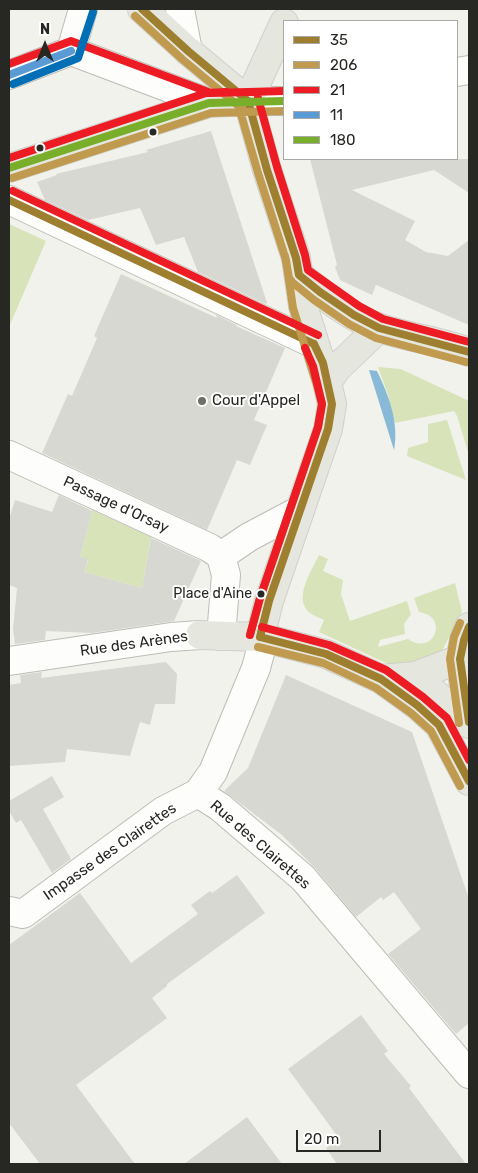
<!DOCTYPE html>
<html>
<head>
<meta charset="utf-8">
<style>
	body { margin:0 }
	#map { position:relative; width:478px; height:1173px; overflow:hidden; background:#f1f2eb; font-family:Rubik,sans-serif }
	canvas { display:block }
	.frame { position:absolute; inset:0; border:10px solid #272823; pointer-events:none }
	.legend { position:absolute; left:283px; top:20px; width:175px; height:140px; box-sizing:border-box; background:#fff; border:1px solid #a9a9a7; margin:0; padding:6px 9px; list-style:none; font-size:15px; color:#272823 }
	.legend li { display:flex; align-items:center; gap:10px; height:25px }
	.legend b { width:25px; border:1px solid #a9a9a7 }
	.north { position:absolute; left:20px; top:20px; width:50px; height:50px; -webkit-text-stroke:4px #fff; paint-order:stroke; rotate:0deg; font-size:14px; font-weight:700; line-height:20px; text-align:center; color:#272823 }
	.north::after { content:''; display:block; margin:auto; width:18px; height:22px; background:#272823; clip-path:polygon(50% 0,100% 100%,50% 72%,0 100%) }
	.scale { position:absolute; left:296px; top:1130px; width:85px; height:22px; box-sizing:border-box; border:2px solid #272823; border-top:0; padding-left:6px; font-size:15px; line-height:18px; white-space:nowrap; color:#272823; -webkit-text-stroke:4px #fff; paint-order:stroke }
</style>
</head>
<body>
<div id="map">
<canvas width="478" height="1173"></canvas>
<div class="frame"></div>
<ul class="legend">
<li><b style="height:6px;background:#9e7f30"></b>35</li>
<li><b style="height:6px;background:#bf9a4f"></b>206</li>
<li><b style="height:6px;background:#ed1c24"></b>21</li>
<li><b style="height:6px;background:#5b9bd5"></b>11</li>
<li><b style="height:6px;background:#79ae2b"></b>180</li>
</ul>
<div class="north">N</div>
<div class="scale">20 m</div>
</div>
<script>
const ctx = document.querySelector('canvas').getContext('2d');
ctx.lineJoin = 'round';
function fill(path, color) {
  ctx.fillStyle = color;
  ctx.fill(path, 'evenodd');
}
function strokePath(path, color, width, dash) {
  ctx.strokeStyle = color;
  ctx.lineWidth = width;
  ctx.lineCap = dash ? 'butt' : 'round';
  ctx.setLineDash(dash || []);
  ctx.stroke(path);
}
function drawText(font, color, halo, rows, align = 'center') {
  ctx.font = font + ' Rubik,sans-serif';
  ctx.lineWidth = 4;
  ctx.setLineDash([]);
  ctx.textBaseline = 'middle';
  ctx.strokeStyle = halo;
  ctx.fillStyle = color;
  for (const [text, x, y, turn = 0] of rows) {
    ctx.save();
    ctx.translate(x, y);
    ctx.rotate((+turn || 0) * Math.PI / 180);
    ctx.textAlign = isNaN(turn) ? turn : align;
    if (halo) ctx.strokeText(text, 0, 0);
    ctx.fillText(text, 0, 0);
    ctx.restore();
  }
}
fill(new Path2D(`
	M9,224L46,241L9,327Z
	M378,367L401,369L469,401V455L457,416L454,411L395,423L388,395Z
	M447,420L466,480L407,456L408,448L428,442V424Z
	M92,510L151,537L142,588L84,572L88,560L80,557Z
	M319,555L328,559L323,571L343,580L341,594L350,621L407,601L411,614L404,624L405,634L380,640L378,647L408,639C434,657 450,616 419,612L414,598L455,583L462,612L442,651L436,656L420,664L398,666L388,664L319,632L324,620C320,618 314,616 310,613C292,599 312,570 319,555Z`), '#d9e3ba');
fill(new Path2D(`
	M369,370L377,371C389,396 399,422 394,450Z`), '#88b9d7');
fill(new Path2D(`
	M211,131L267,303L266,304L198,272L184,237L156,245L140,208L88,220L45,200L37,182L57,175L56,174L148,152L146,150Z
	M310,159H469V193L434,170L352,190L415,221L405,240L426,252L448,256L469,240V325L376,285L372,295L340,280L335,267L337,265Z
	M121,274L217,318L216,315L237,325L236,326L285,348L254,420L267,425L250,465L237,460L207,530L42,453L68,394L72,396L97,338L94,336Z
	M59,495L92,511L80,557L88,559L84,572L142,588L151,538L201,561L174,621L92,633L46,631L45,640L15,644L13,629L17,588L9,585V519L15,500L52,512Z
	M166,662L177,674L175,704H155L150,725L140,722L130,756L67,749L65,762L9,766V685L21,683L20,675L42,672L41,678Z
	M286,675L412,732L469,899V1023L456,1034L388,954L421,929L394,892L383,900L381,897L356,917L315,868L282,835L224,791L248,768Z
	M52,776L64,797L43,809L71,859L52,873L21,820L16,823L9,811V801Z
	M237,875L265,913L167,984V986L152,998L167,1018L76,1085L135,1164H40L9,1123V945L80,893L131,963L198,914L191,905L210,891L212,893Z
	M361,1015L388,1051L384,1054L411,1086L409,1088L466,1164H337L326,1148L335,1142L334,1140L338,1137L288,1069Z
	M247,1117L282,1164H184Z`), '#d7d8d2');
const minor = new Path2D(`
	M180,9L188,51
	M71,51L83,9
	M457,72L469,70
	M9,75L71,51L209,103
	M248,101H284
	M9,200L314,344
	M9,455L210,548L221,556
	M221,636L226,575L221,556L249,537L300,510
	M260,637V653L256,668L213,772L198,793L220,807L303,878L469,1074
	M9,661L171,637L200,635
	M9,911L23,914L163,811L198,793`);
const major = new Path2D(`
	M142,9L188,51L248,101
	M9,168L209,103L248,101
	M299,275C323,295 350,318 380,328C409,338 441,341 469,352
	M327,382L338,367L379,328
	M469,627L464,640L460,659L469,722
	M200,635L260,637L326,654L381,679L417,705L439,725L469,781
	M260,637L269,601L328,429L332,404L327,382L303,306L296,258L267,170L248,101L284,23
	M415,676L469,724
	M381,679L415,676L460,659`);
strokePath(minor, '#bcbdb7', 30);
strokePath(major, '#cfcfcc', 30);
strokePath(minor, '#fdfdfc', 28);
strokePath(major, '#e5e7df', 28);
strokePath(new Path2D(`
	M142,9L188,51L248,101
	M248,101L267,170L296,258L299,275L320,292L354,315L379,328L469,352
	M9,200L314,344
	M469,627L464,640L460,659L469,722
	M260,637L269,601L328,429L332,404L323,363L314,344
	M260,637L326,654L381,679L417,705L439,725L469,781`), '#9e7f30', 8);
strokePath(new Path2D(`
	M135,16L182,59L242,109
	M238,104L258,173L286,260L293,308L317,385L322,404L318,427L260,598L250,635
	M12,178L211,113L284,111
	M285,256L289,278L292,282L314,300L349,324L376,338L466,362
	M258,647L323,663L376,688L411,713L431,731L460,786
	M459,723L450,659L454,637L460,623`), '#bf9a4f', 8);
strokePath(new Path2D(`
	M9,64L71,41L211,93L284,91
	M258,98L277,167L305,255L308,270L359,306L383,319L469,342
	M9,158L206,93L226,92
	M13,191L318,335
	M262,627L329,645L386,670L423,697L447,718L469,760
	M250,635L260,598L318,427L322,404L313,366L305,348`), '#ed1c24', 8);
strokePath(new Path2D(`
	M9,75L71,51`), '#5b9bd5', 8);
strokePath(new Path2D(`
	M9,168L209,103L284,101`), '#79ae2b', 8);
strokePath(new Path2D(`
	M13,84L78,58L93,12`), '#006fb6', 8);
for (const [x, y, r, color] of [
	[153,132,4.5,"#272823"],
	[40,148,4.5,"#272823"],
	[202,401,5,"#6e6f69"],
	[261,594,4.5,"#272823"]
]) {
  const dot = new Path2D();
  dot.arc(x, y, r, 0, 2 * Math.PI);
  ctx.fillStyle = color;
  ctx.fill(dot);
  strokePath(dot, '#fff', 2);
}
drawText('14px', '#272823', '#fff', [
	["Place d'Aine",252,594]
], 'right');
drawText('15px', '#272823', '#fff', [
	["Cour d'Appel",212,401]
], 'left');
drawText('15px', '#272823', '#fff', [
	["Passage d'Orsay",116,505,25],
	["Rue des Arènes",134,644,-8],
	["Rue des Clairettes",260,845,41],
	["Impasse des Clairettes",110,852,-35]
]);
</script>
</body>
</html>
